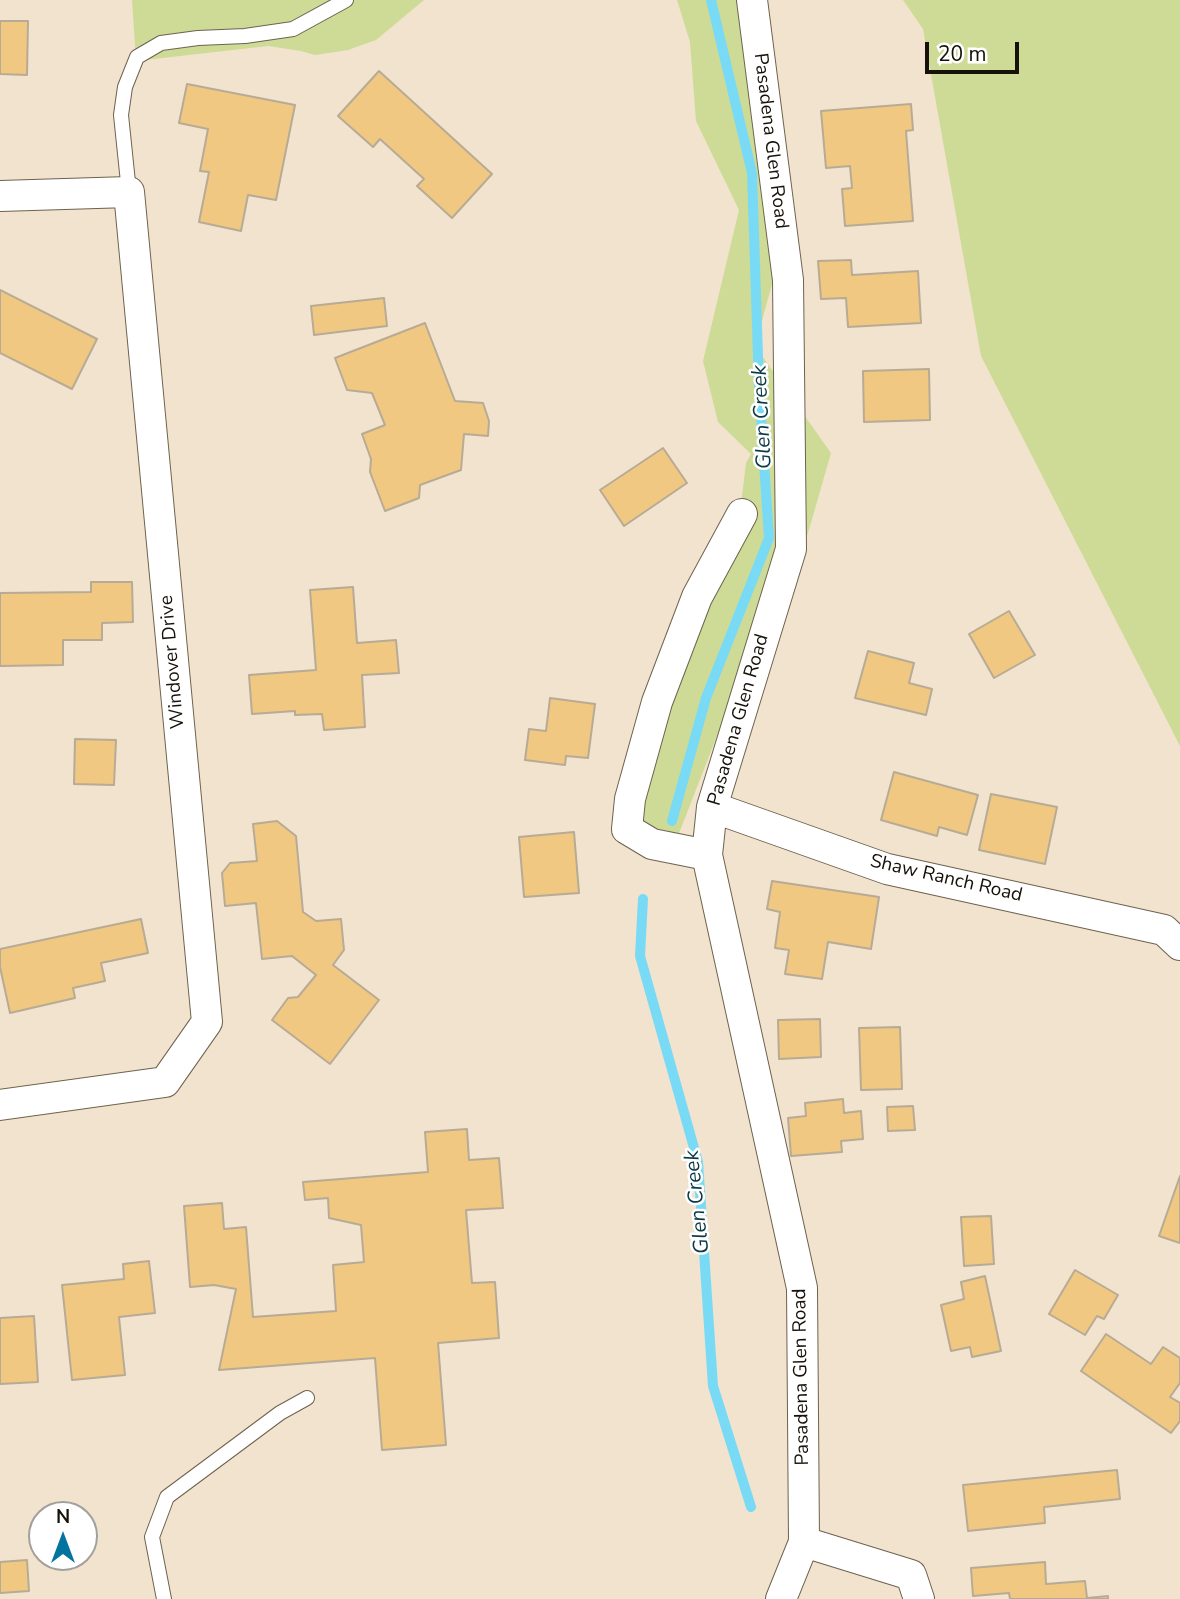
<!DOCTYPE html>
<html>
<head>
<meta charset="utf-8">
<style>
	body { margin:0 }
	#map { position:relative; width:1180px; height:1599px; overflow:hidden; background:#f1e3cd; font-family:"Nunito Sans",sans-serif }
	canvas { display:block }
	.north { position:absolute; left:28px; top:1501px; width:70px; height:70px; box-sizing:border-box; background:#fff; border:2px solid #a2a09d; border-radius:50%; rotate:0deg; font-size:19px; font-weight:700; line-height:28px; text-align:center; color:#16120a }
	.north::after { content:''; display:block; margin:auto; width:24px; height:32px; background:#03749f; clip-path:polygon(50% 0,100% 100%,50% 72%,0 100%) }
	.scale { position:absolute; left:925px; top:42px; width:94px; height:32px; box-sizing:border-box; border:4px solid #16120a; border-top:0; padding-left:9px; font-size:21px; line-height:24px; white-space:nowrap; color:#16120a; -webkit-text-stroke:5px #fff; paint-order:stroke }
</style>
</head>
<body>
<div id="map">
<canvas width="1180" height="1599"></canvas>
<div class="north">N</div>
<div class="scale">20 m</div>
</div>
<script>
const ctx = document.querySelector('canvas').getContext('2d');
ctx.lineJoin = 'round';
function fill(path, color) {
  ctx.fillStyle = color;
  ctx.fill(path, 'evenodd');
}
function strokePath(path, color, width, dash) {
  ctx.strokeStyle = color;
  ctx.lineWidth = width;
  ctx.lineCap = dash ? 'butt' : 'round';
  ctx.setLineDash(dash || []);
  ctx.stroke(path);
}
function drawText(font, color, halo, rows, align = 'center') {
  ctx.font = font + ' "Nunito Sans",sans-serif';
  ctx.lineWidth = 5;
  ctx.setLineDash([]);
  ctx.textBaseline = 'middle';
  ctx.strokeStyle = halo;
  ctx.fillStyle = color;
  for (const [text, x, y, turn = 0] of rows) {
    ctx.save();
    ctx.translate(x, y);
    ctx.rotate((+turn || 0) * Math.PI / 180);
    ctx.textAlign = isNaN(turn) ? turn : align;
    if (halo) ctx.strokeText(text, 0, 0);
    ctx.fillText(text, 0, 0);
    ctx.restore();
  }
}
fill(new Path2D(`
	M132,0H424L376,40L348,50L315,55L301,51L268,46L136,61Z
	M677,0H743L791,215L755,346L831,453L808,533L739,679L671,854L614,812L738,529L746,463L751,454L718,422L703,361L739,210L696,121L690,42Z
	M903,0H1180V746L981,356L923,29Z`), '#cddb96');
strokePath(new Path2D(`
	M672,821L706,698L769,538L759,387L752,173L711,0
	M643,899L640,956L698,1162L713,1386L751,1507`), '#79daf5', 10);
const building = new Path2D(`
	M0,21H28L27,75L0,74Z
	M379,71L492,174L452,218L417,186L424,179L380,139L373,147L338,116Z
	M187,84L295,105L276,200L248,195L241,231L199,222L209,172L200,171L208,129L179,123Z
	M911,104L913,130L906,131L913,221L845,226L842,189L852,188L850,166L826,168L821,111Z
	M851,260L852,275L918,271L921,323L848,327L846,298L821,299L818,261Z
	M0,290L97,339L72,389L0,353Z
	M384,298L387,326L314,335L311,306Z
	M425,323L455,401L483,403L489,421L488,436L464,434L461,470L420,485L419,498L385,511L370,472L371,459L362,434L385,425L372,393L347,390L335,358Z
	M929,369L930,420L864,422L863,371Z
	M663,448L687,483L624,526L600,490Z
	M91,582H132L133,622L102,623V640H63V665L0,666V593L91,592Z
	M353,587L357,643L396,640L399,673L362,675L365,727L324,730L322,714L295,715V711L252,714L249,675L316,670L310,590Z
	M1009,611L1035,655L994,678L969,634Z
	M868,651L914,663L909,683L932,689L926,715L855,698Z
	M550,698L595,704L588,758L566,756L565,765L525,760L529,729L546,731Z
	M75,739L116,740L114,785L74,784Z
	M894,772L978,795L967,835L939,827L937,836L881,820Z
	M991,794L1057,807L1045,864L979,850Z
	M277,821L296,836L303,912L316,921L341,919L344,950L333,965L379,1000L330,1064L272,1020L288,998L298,997L316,975L292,956L262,959L256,903L225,906L222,873L230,863L257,861L253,824Z
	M574,832L579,893L524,897L519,837Z
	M772,881L879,897L871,949L828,942L822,979L785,974L789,950L775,948L780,912L767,909Z
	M141,919L148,953L101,963L105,981L73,988L75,998L10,1013L0,967V949Z
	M820,1019L821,1057L779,1059L778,1020Z
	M900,1027L902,1089L861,1090L859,1028Z
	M843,1099L844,1113L861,1111L863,1139L841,1141L842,1152L791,1156L788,1118L806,1116L805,1103Z
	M913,1106L915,1130L888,1131L887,1107Z
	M467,1129L469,1160L499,1158L503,1208L466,1210L472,1283L495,1282L499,1338L438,1343L446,1445L382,1450L375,1358L219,1370L236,1289L214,1285L190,1287L184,1206L222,1203L224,1229L246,1227L253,1317L336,1311L333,1265L364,1262L361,1225L329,1218L328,1198L305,1200L303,1182L428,1172L425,1132Z
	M1180,1176V1243L1159,1236Z
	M991,1216L994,1264L964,1266L961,1217Z
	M149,1261L155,1313L119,1317L125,1375L72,1380L62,1285L124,1279L123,1264Z
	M1075,1270L1118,1295L1104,1319L1097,1316L1085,1335L1049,1314Z
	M985,1276L1001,1351L972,1357L970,1347L951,1351L941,1305L964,1299L961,1282Z
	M34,1316L38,1382L0,1384V1318Z
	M1106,1334L1151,1364L1163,1347L1180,1358V1383L1170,1397L1180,1403V1421L1171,1433L1081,1371Z
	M1117,1470L1120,1499L1044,1507L1045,1523L968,1531L963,1485Z
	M27,1560L29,1591L0,1593V1562Z
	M1045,1562L1046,1584L1085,1581L1087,1598L1108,1596V1599H1010L1009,1593L973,1596L971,1568Z`);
fill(building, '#f0c882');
strokePath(building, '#b8ab95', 2);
const lane = new Path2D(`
	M129,192L121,115L125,87L137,57L161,43L198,38L245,36L293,29L346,0
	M164,1599L152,1537L167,1497L280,1413L307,1398`);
const street = new Path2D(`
	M752,0L788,280L791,549L712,807L707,855L802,1288L804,1542L781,1599
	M0,196L129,192L207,1022L165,1082L0,1105
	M712,807L887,869L1164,930L1180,945
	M707,855L652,844L627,829L630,799L657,702L697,597L742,514
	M804,1542L911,1575L919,1599`);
strokePath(lane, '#6e624f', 16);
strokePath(street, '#6e624f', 32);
strokePath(lane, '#fff', 14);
strokePath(street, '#fff', 30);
drawText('19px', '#16120a', '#fff', [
	["Pasadena Glen Road",770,141,83],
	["Windover Drive",173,662,-95],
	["Pasadena Glen Road",739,720,-74],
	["Shaw Ranch Road",946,879,13],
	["Pasadena Glen Road",802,1377,-91]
]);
drawText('italic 21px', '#0b3945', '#fff', [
	["Glen Creek",763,417,-93],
	["Glen Creek",698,1202,-96]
]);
</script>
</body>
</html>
